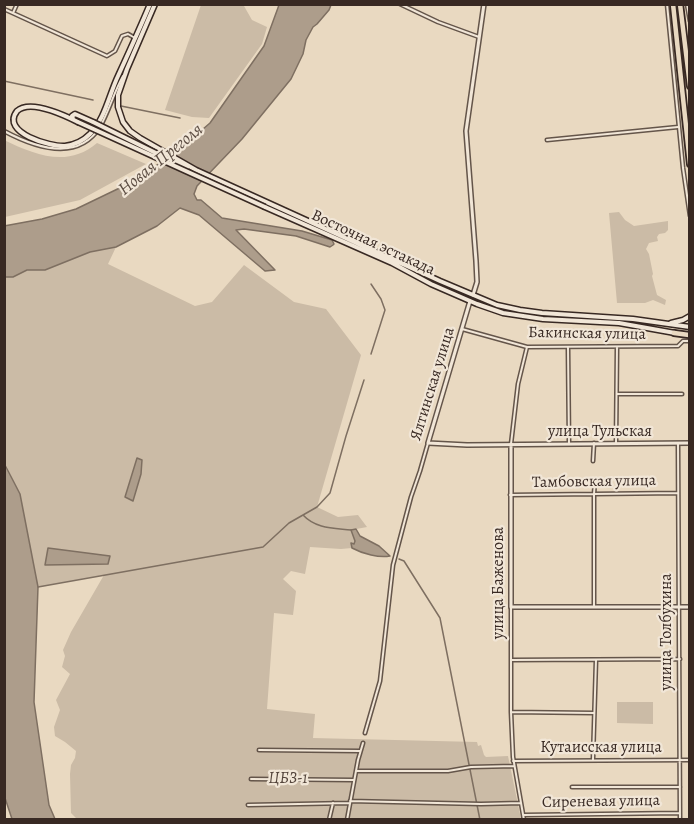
<!DOCTYPE html>
<html>
<head>
<meta charset="utf-8">
<style>
	body { margin:0 }
	#map { position:relative; width:694px; height:824px; overflow:hidden; background:#e9d9c1; font-family:Alegreya,serif }
	canvas { display:block }
	.frame { position:absolute; inset:0; border:6px solid #382923; pointer-events:none }
</style>
</head>
<body>
<div id="map">
<canvas width="694" height="824"></canvas>
<div class="frame"></div>
</div>
<script>
const ctx = document.querySelector('canvas').getContext('2d');
ctx.lineJoin = 'round';
function fill(path, color) {
  ctx.fillStyle = color;
  ctx.fill(path, 'evenodd');
}
function strokePath(path, color, width, dash) {
  ctx.strokeStyle = color;
  ctx.lineWidth = width;
  ctx.lineCap = dash ? 'butt' : 'round';
  ctx.setLineDash(dash || []);
  ctx.stroke(path);
}
function drawText(font, color, halo, rows, align = 'center') {
  ctx.font = font + ' Alegreya,serif';
  ctx.lineWidth = 4.5;
  ctx.setLineDash([]);
  ctx.textBaseline = 'middle';
  ctx.strokeStyle = halo;
  ctx.fillStyle = color;
  for (const [text, x, y, turn = 0] of rows) {
    ctx.save();
    ctx.translate(x, y);
    ctx.rotate((+turn || 0) * Math.PI / 180);
    ctx.textAlign = isNaN(turn) ? turn : align;
    if (halo) ctx.strokeText(text, 0, 0);
    ctx.fillText(text, 0, 0);
    ctx.restore();
  }
}
fill(new Path2D(`
	M201,5H241L244,6L252,20L267,27L262,44L209,118L192,117L165,110Z
	M4,140C35,155 68,168 97,143L146,164L80,200L5,217Z
	M619,212L625,220L634,226L668,221V230L665,233L659,234L657,237L658,241L649,243L646,249L649,254L653,274L652,276L657,295L666,300L665,305L653,300L645,303H617L609,213Z
	M116,247L108,264L195,306L212,302L244,265L294,302L326,309L361,355L317,507L338,517L358,515L367,527L351,530L355,541V544H351L352,548L341,549L310,547L305,574L291,571L283,579L296,591L293,615L274,613L267,709L315,714L313,738L477,742L478,746L481,745L484,755L486,757L508,756L521,819H77L71,813L70,774L71,765L75,758L76,751L65,742L55,736L54,727L60,710L56,700L70,674L62,667L65,656L63,650L71,632L104,575L38,587L20,494L5,463V277H13L27,270H45L90,252ZM109,556L108,564H45Z
	M617,702H653V724L617,723Z`), '#cbbba6');
const water = new Path2D(`
	M279,5H331L329,10L317,24L313,27L306,40L303,54L291,79L242,139L197,186L194,194L197,200H201L222,218L302,231L332,240L334,244L333,245L330,247L296,236L244,229L236,230L275,270L265,271L199,215L180,208L157,226L116,247L90,252L45,270H27L13,277H5L4,226L42,219L76,209L130,183L174,154L210,123L264,46Z
	M137,458L142,460L141,474L133,501L125,497Z
	M4,463L20,494L38,587L34,702L49,805L55,819H12L5,798Z
	M356,529L360,536L379,546L390,556C379,558 363,554 352,548L351,543L354,544L355,541L351,530Z
	M48,548L110,556L108,564L45,565Z`);
fill(water, '#ad9d8b');
strokePath(water, '#7e6f61', 1.5);
strokePath(new Path2D(`
	M4,81L93,100
	M121,106L180,118
	M371,354L385,310L381,299L371,284
	M303,515C316,529 334,528 351,530
	M399,559L404,561L440,618L480,820
	M38,587L263,547L289,523L317,507L330,493L346,436L364,380`), '#7e6f61', 1.5);
const minor = new Path2D(`
	M400,4L438,22L479,37
	M667,4L683,168L690,216
	M687,4L690,21
	M4,9L107,56L115,51L122,36L128,34L135,38
	M13,13L17,4
	M4,131C34,147 77,163 100,127C109,111 114,92 123,76
	M547,140L678,127
	M462,329L527,347L678,346L683,341H690
	M568,348L569,443
	M617,394H682
	M616,443L617,347
	M511,444L518,384L527,347
	M678,444L680,820
	M593,461L594,443
	M510,495L678,493
	M511,607V712L513,757L524,820
	M594,607V494L595,481
	M512,660L680,659
	M511,712L594,713
	M365,733L380,681L393,565L411,497L420,471L428,443
	M259,750L360,751
	M593,759L596,660
	M513,761L690,760
	M356,771H448L471,767L514,766
	M251,779L354,780
	M572,787H680
	M350,801L481,804L521,803
	M248,805L350,803
	M524,815L680,813
	M329,820L333,803
	M347,820L358,760L363,743`);
const tertiary = new Path2D(`
	M473,295L477,282L476,261L466,131L484,4
	M470,301L428,443L467,445L690,443
	M511,444V607H690`);
const secondary = new Path2D(`
	M155,4L127,69L118,95V107L123,122L130,131L140,138L196,170L440,281L497,305L520,310L542,313L633,319L690,327
	M73,119L72,116L75,114L93,122
	M78,122C64,115 30,99 17,111C0,133 51,147 65,146C74,145 83,141 90,134C105,119 109,95 118,76C129,52 140,28 150,4
	M164,157L187,168
	M265,207L392,263L431,284L477,304L503,313L543,319L619,323L675,333
	M671,323L683,320L690,316`);
const primary = new Path2D(`
	M673,4L690,164
	M680,4L690,86
	M674,333L689,335`);
strokePath(minor, '#64554a', 5);
strokePath(tertiary, '#64554a', 6);
strokePath(secondary, '#382923', 7);
strokePath(primary, '#382923', 8);
strokePath(minor, '#f1e6d7', 2);
strokePath(tertiary, '#f1e6d7', 3);
strokePath(secondary, '#f1e6d7', 4);
strokePath(primary, '#e9d9c1', 4.5);
const secondaryBridge = new Path2D(`
	M78,122L265,207
	M93,122L164,157`);
strokePath(secondaryBridge, '#382923', 7, []);
strokePath(secondaryBridge, '#f1e6d7', 4);
drawText('16px', '#382923', '#f1e6d7', [
	["Восточная эстакада",373,243,25],
	["Бакинская улица",587,334,1],
	["Ялтинская улица",433,384,-73],
	["улица Тульская",600,432],
	["Тамбовская улица",594,482,-1],
	["улица Баженова",499,583,-90],
	["улица Толбухина",667,632,-90],
	["Кутаисская улица",601,748],
	["Сиреневая улица",601,802,-1]
]);
drawText('italic 16px', '#55463d', '#f1e6d7', [
	["ЦБЗ-1",288,779]
]);
drawText('italic 18px', '#5b4c42', '#f1e6d7', [
	["Новая Преголя",161,160,-39]
]);
</script>
</body>
</html>
